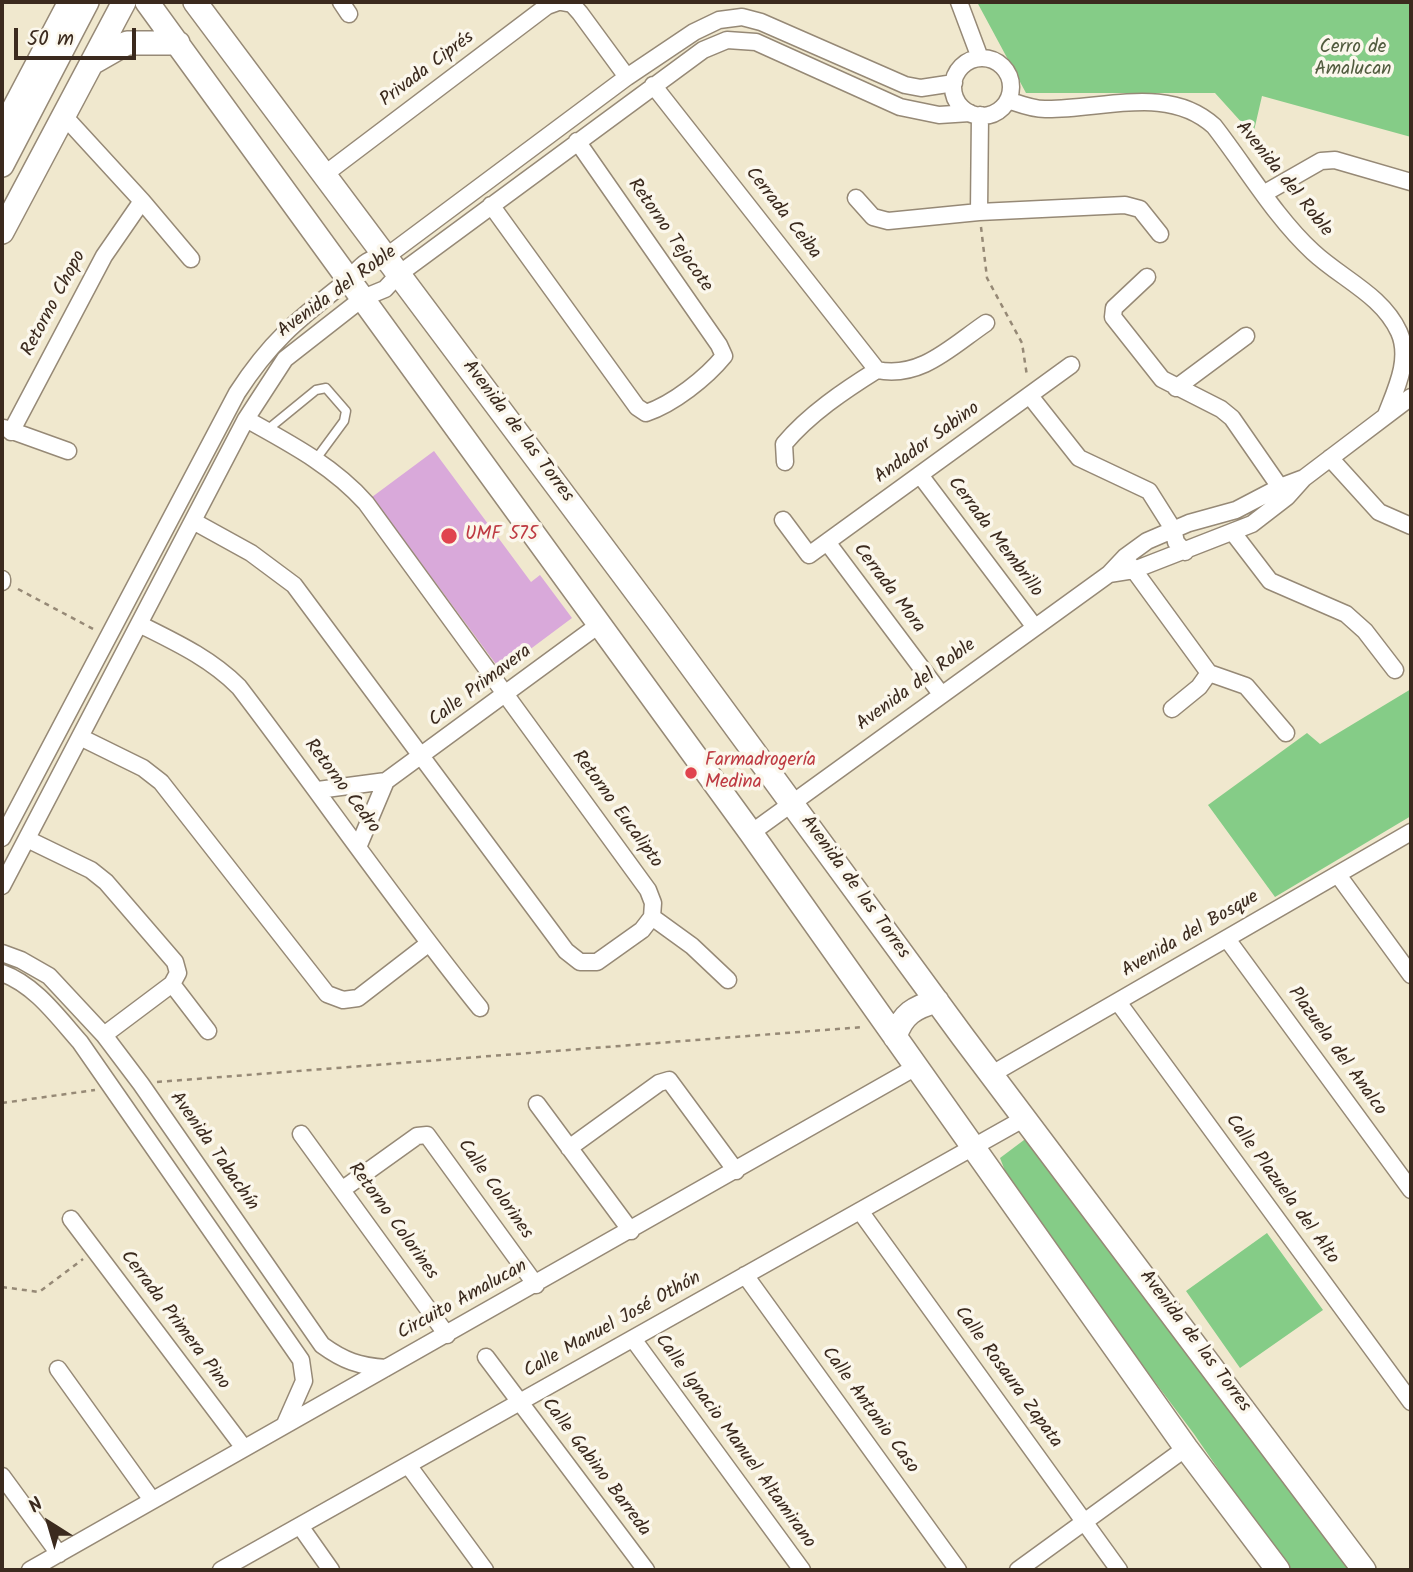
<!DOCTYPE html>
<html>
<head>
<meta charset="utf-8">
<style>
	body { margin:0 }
	#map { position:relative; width:1413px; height:1572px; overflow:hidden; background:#f0e8ce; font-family:Kalam,sans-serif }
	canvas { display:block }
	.frame { position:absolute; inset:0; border:4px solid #3b2a1e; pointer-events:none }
	.north { position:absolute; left:14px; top:1488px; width:70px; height:70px; -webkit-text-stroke:5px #fbf7ec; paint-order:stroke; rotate:323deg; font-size:19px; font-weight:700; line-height:28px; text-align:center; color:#3b2a1e }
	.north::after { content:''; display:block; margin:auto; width:24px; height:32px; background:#3b2a1e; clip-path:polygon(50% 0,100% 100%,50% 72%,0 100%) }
	.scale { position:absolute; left:14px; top:28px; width:122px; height:32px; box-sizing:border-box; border:4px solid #3b2a1e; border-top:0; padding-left:9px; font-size:21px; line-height:24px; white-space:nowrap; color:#3b2a1e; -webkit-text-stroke:5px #fbf7ec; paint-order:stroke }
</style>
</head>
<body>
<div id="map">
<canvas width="1413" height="1572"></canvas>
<div class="frame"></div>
<div class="north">N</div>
<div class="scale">50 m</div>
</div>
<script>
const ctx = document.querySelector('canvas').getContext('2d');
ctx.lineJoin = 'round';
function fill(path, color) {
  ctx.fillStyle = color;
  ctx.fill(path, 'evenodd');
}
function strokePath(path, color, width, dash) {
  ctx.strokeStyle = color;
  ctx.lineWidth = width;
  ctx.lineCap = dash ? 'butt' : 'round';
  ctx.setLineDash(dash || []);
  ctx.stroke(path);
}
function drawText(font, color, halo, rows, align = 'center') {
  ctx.font = font + ' Kalam,sans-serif';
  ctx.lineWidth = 7;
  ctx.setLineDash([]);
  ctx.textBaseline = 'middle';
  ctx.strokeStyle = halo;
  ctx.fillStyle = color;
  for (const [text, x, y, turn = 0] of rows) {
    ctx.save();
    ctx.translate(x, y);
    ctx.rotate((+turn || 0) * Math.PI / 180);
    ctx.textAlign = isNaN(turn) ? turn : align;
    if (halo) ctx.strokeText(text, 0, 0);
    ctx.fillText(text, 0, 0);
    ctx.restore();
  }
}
fill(new Path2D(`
	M977,2H1411V137L1262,96L1253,135L1215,93H1026Z
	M1411,689V816L1275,897L1208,805L1307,733L1320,744Z
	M1028,1137L1352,1570H1289L1280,1559L1194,1434L1014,1194L1000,1158Z
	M1267,1233L1323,1310L1240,1368L1186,1291Z`), '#85cc87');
fill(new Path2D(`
	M434,451L531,582L540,575L572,618L501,671L372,497Z`), '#d9a9da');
const lane = new Path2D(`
	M267,430L316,390L326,388L346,411L344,421L316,459`);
const street = new Path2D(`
	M341,2L349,14
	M561,2L572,4L580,13L627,77
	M959,2L980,58
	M953 87a29 29 0 1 1 58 0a29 29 0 1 1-58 0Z
	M653,85L877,370
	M1008,100C1020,104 1032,109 1045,109C1102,110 1168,84 1214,126C1246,167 1275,217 1313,252C1342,279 1382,295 1399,332C1411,359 1396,389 1386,415
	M64,116L142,201L191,259
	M325,174L547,6L558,2
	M1265,193L1321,161L1335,160L1411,182
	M856,198L873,217L888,221L979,212L1125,205L1140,209L1160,234
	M491,205L637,407L646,413C673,404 706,378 724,356L719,345L577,141
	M979,212L980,115
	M1147,277L1114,308L1113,317L1162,379L1221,409L1232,418L1284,493
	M1176,388L1246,336
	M1030,396L1079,458L1149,491L1173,529L1176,542L1185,552
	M4,428L68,451
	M11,432L104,256L142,201
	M1330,458L1379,512L1411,526
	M785,462L784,444C809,414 845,390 877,370C921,379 952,346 986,323
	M920,475L1034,626
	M783,520L809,555L1071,365
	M193,521L251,553L294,585L566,951L580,962H597L642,930L652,917L653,903L648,890L366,503C332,465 289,443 246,419
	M1234,534L1270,581L1346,614L1365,631L1395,670
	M827,542L941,694
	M1128,562L1209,673L1246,686L1286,733
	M1109,574L1134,570L1252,524L1287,497L1304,478L1411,397
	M2,579V582
	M139,624C175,642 210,658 239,687C320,793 396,904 480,1008
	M1172,709L1199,687L1209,673
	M80,737L143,768L161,782L327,994L343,1000L358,998L428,944
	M318,790L386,781L600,624
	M751,833L1109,574L1125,557L1147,541L1189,523L1236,510L1280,487L1304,478
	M2,838L237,393C270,342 296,321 343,284C360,270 362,258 387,256L627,77L694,32L719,20L742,17L761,22L905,85L921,88L954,83
	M27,839L91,870L106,882L175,962L178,973L172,984L208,1031
	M359,845L386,781
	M1338,875L1411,975
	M2,886L246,419L285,359L363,298L385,289L399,274L703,50L727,40L756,42L900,107L939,115L970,113
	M652,917L692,946L728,980
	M1227,939L1411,1190
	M2,953L21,960L49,976L104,1035L141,1084L322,1345C344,1361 359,1366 386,1368
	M2,973C35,985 57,1016 80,1042L301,1360L304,1381L285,1424
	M1118,1002L1411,1402
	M104,1035L172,984
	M992,1074L1411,832
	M537,1104L631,1231
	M301,1134L447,1335
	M569,1148L659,1083L669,1080L736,1171
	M343,1189L417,1136L427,1135L536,1285
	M860,1211L1119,1570
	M71,1219L244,1448
	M745,1275L958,1570
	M633,1339L802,1570
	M486,1357L646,1570
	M58,1369L152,1500
	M408,1465L485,1570
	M2,1476L59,1554
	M300,1526L331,1570
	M30,1570L916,1067
	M221,1570L1025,1118
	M1018,1570L1186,1448`);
const secondary = new Path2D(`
	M147,2L751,833L1186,1448L1278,1570
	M195,2L658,621L963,1037L1364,1570
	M92,63L127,43H178
	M2,131L70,2
	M2,165L87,2
	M2,232L124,2
	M895,1037C902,1014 915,1007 937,1001`);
strokePath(lane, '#968976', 11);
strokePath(street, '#968976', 19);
strokePath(secondary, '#968976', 26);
strokePath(new Path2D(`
	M981,227L987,278L1022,343L1027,376
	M18,589L95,630
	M157,1082L863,1027
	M2,1103L95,1090
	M2,1287L39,1292L83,1259`), '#968976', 2.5, [5, 5]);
strokePath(lane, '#fff', 8);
strokePath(street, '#fff', 16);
strokePath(secondary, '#fff', 23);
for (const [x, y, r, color] of [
	[449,536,9,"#e0444e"],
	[691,773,7,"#e0444e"]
]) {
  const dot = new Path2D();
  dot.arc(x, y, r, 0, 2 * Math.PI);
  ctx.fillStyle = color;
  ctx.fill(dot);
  strokePath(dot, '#fbf7ec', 2.5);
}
drawText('19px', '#515b3e', '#fbf7ec', [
	["Cerro de",1353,49],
	["Amalucan",1353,71]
]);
drawText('19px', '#3b2a1e', '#fbf7ec', [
	["Privada Ciprés",428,70,-37],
	["Avenida del Roble",1283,180,51],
	["Cerrada Ceiba",782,214,52],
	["Retorno Tejocote",669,236,55],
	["Avenida del Roble",338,293,-36],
	["Retorno Chopo",55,304,-62],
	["Avenida de las Torres",517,432,53],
	["Andador Sabino",928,444,-36],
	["Cerrada Membrillo",994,538,53],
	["Cerrada Mora",888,589,53],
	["Avenida del Roble",917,686,-36],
	["Calle Primavera",481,687,-37],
	["Retorno Cedro",341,787,53],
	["Retorno Eucalipto",616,810,54],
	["Avenida de las Torres",854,888,54],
	["Avenida del Bosque",1191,935,-30],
	["Plazuela del Analco",1336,1052,54],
	["Avenida Tabachín",213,1152,55],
	["Calle Colorines",494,1190,55],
	["Calle Plazuela del Alto",1281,1190,54],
	["Retorno Colorines",392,1222,54],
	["Circuito Amalucan",463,1301,-29],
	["Cerrada Primera Pino",174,1321,53],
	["Calle Manuel José Othón",613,1326,-29],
	["Avenida de las Torres",1194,1342,53],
	["Calle Rosaura Zapata",1007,1378,54],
	["Calle Antonio Caso",869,1411,54],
	["Calle Ignacio Manuel Altamirano",734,1442,54],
	["Calle Gabino Barreda",595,1468,53]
]);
drawText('19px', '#be3a42', '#fbf7ec', [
	["UMF 575",465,536],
	["Farmadrogería",705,762],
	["Medina",705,784]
], 'left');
</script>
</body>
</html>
